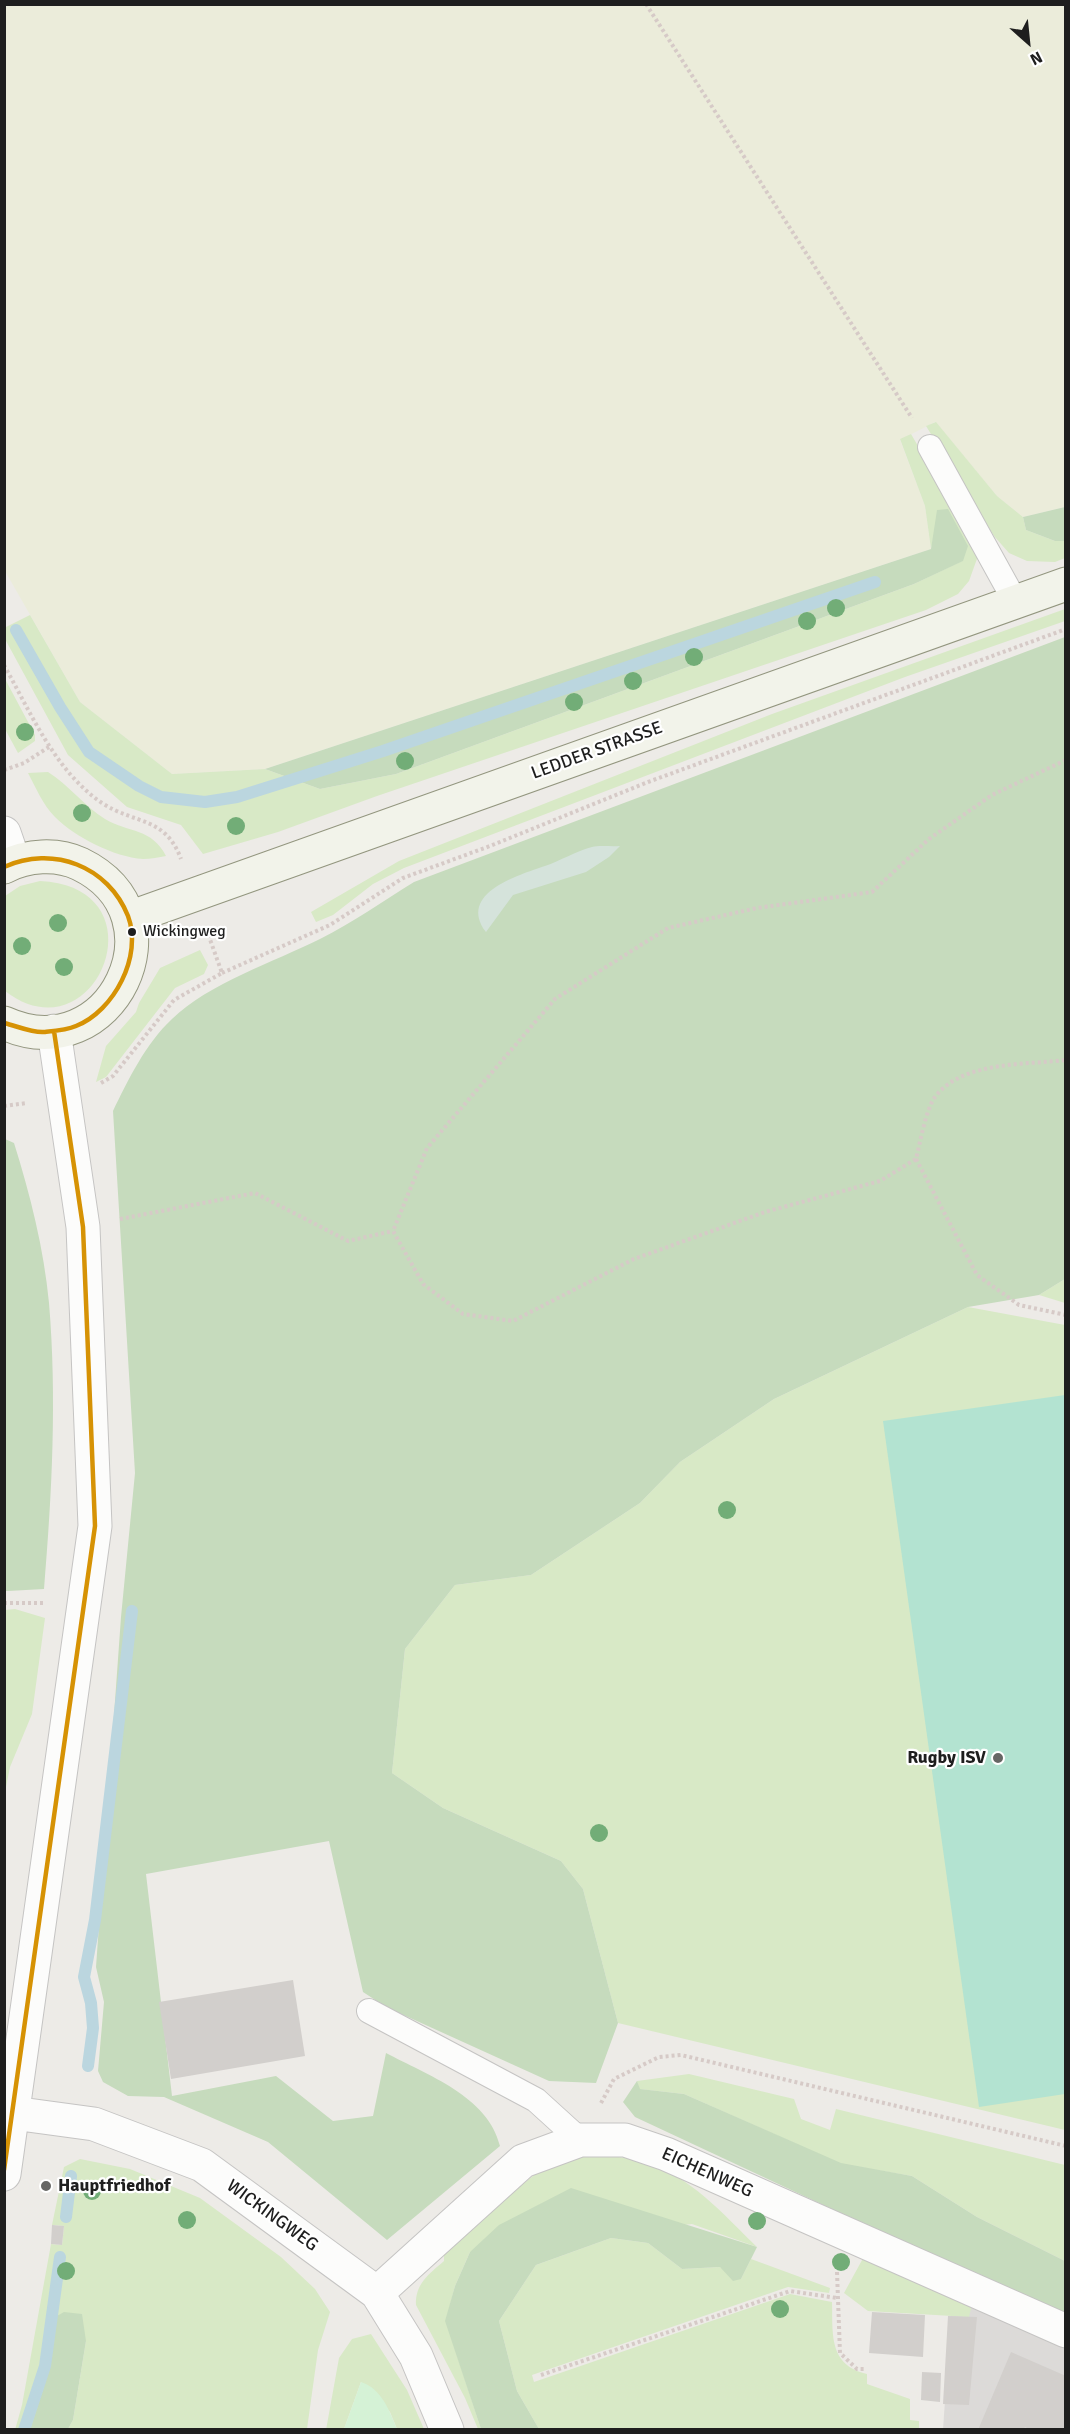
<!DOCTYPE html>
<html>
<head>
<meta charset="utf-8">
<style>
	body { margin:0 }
	#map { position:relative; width:1070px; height:2434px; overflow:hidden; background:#edebe7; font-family:Signika,sans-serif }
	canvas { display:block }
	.frame { position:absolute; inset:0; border:6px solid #1e1e1e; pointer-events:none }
	.north { position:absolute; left:998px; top:12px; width:60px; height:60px; -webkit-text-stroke:4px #fff; paint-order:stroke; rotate:153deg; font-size:16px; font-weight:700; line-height:24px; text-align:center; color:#1e1e1e }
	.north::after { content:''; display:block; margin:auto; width:21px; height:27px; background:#1e1e1e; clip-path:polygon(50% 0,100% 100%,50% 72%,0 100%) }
</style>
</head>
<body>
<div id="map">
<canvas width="1070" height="2434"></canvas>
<div class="frame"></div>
<div class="north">N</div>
</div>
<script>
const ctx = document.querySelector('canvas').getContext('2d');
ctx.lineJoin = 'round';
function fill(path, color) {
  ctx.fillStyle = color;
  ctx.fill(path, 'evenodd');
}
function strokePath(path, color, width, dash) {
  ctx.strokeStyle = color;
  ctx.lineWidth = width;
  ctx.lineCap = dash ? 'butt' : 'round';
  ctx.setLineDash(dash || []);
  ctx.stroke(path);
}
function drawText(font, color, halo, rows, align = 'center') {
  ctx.font = font + ' Signika,sans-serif';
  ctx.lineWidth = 4.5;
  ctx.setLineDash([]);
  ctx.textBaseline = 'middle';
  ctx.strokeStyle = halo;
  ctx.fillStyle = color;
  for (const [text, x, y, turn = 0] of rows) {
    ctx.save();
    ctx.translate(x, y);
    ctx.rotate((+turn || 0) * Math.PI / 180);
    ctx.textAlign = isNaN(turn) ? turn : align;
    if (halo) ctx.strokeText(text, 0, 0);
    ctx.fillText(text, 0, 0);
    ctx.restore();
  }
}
fill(new Path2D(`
	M952,2296L1065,2346V2429L943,2430Z`), '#dcdad8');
fill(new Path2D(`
	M4,5H1065V507L1023,517L997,496L935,422L900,440L925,506L931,549L265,769L172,774L80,702L5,571Z`), '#ebecda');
fill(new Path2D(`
	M936,422L997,496L1023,517L1026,530L1055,541H1065V558L1055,562L1027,561L1009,553L994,536L926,426Z
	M911,434L964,525L978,556L969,581L958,594L926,610L377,796L278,832L203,854L181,825L127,807L68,755L5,639L4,628L30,615L80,702L172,774L265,769L320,789L396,774L914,584L962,561L935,531L931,549L925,506L900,439Z
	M1065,609V621L905,677L404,868L373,884L333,915L316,922L311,912L399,861L772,714Z
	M4,677L35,735V741L18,753L5,729Z
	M48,772C69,785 84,806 105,819C129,833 152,828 166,856C159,857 151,859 143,859C114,857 75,837 55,817C43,805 36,788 28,773Z
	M40,881C166,887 96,1061 5,991V896L20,886Z
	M200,950L208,965L204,974L175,988L106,1077L96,1082L106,1046L136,1012L139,1003L160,968Z
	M1065,1279V1303L1039,1295Z
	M968,1307L1065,1325V2130L618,2023L583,1889L561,1861L443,1808L392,1773L405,1649L455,1585L531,1575L640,1503L680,1462L774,1399Z
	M15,1609L45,1618L32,1714L10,1767L5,1792V1610Z
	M689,2074L794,2099L801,2119L830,2130L836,2109L1065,2165V2261L977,2217L912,2176L841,2164L684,2094L639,2089L637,2081Z
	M588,2153C606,2155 625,2157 643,2162C690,2175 723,2214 757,2247L692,2224L470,2252L455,2286L446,2321L481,2429H478L465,2398L416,2305C415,2284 429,2274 444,2261V2252L501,2201L542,2169Z
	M80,2159L130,2169L200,2198L281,2257L315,2289L330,2312L318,2350L307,2429H68L73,2420L86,2341L57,2316L43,2389L30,2429L15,2430L22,2405L51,2244L62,2245L64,2226L52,2225L64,2167Z
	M611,2238L648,2243L682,2269L720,2267L741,2279L751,2259L830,2288L829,2293L788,2287L532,2375L534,2382L790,2294L832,2302C833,2333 828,2365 867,2374V2384L910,2399V2420L919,2421V2429H539L517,2391L499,2321L536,2265Z
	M867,2251L973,2301L969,2317L868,2311L844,2293Z
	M371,2334L407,2390L424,2429H397L390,2412L361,2382L344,2429L326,2430L339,2358L352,2339Z`), '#d8e9c6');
fill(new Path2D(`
	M1065,507V541H1055L1026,530L1023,517Z
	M948,509L968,546L963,561L914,584L396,774L320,789L265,769L931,549L937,510Z
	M1065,637V1279L1039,1295L968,1307L774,1399L680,1462L640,1503L531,1575L455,1585L405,1649L392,1773L443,1808L561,1861L583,1889L618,2023L596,2083L549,2081L386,2007L363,1992L329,1841L146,1874L172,2096L276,2076L333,2121L373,2116L386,2053C427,2075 488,2096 500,2146L387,2240L268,2142L164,2097L128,2096L103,2082L98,2071L104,2002L96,1967L121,1617L135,1473L113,1111C128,1080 146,1043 172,1019C209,983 274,962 320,939C352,923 383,901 414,882Z
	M5,1139L14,1143C30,1194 44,1249 49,1303C57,1398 52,1494 44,1589L8,1591H4Z
	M637,2081L640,2089L684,2094L841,2163L912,2176L977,2217L1065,2261V2318L635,2117L623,2102Z
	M571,2188L757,2247L741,2279L733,2281L720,2267L682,2269L648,2243L611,2238L536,2265L499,2321L517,2391L539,2429H481L445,2321L455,2286L470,2252L499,2225Z
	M64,2312L82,2314L86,2341L73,2420L68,2429H30L43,2389L57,2316Z`), '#c6dbbd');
fill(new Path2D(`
	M620,846L609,857L586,872L513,895L486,932C457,893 519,875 545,866C560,861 576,851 592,847C600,845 611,847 620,846Z`), '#d5e3db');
fill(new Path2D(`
	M361,2382C382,2389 389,2410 397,2429H344Z`), '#d5f2d6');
fill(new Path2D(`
	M1065,1395V2094L979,2107L883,1421Z`), '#b3e3d1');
strokePath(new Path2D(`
	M16,630L60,707L89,752L139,786L161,797L205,802L237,797L383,751L875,582
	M88,2066L93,2028L91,2003L84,1977L95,1920L132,1611
	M66,2217L71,2176
	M24,2430L45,2366L60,2257`), '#bbd6df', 12);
fill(new Path2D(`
	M293,1980L305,2056L171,2079L159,2002Z
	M52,2225L64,2226L62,2245L51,2244Z
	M872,2312L925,2315L923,2357L869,2353Z
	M948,2316L977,2317L969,2405L943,2404Z
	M1011,2352L1066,2376V2430H1031L1025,2427L1023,2430H978Z
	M922,2372L941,2373L940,2402L921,2400Z`), '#d2cfcc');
const service = new Path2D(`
	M930,447L1015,601
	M369,2011L536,2100L580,2140`);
const minor = new Path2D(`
	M4,833L14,862
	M13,2113L94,2124L202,2165L377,2293L416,2356L447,2430
	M4,2174L95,1526L83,1227L54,1031
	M377,2293L523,2161L580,2140H625L666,2154L1066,2331`);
const secondary = new Path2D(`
	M4,867C27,855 57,853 80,864C187,916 111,1072 4,1023
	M129,918L1066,584`);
strokePath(service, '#c5c4c3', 26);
strokePath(minor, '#c5c4c3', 35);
strokePath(secondary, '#93967f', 35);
strokePath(new Path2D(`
	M646,4L912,418
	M4,665C31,713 55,771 102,803C136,825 165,816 181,859
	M1066,760L992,795L929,839L872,892L757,908L668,928L555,999L427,1148L393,1231L423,1284L463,1314L513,1321L634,1259L765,1212L880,1181L916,1159C920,1143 926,1109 935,1097C962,1061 1025,1065 1066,1060
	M4,770L24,763L49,747
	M222,973L330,925L403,878L490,846L648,782L1066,629
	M101,1083L113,1076L174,1000L222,973L207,931
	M4,1106L27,1103
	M916,1159L977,1275L1019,1305L1066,1315
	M120,1219L255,1193L348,1241L393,1231
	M4,1603H46
	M601,2103L614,2079L659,2057L681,2055L1066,2146
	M837,2272L840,2353L857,2369H866
	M541,2375L790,2291L837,2298`), '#d6cac7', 4, [3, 3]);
strokePath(service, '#fcfcfb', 24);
strokePath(minor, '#fcfcfb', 33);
strokePath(secondary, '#f2f3ea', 33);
strokePath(new Path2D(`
	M4,867C53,845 108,866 128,916C143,956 114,1011 76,1026C67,1030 54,1031 44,1032C32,1033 17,1026 4,1023
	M4,2170L95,1526L83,1227L54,1031`), '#d69204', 4.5);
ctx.fillStyle = '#72ad77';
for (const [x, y] of [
	[836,608],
	[807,621],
	[694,657],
	[633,681],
	[574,702],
	[25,732],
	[405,761],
	[82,813],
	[236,826],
	[58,923],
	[22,946],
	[64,967],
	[727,1510],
	[599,1833],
	[92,2191],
	[187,2220],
	[757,2221],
	[841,2262],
	[66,2271],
	[780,2309]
]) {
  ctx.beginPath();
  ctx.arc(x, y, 9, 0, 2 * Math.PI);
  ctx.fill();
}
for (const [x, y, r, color] of [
	[132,932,5,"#1e1e1e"],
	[998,1758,6,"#666664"],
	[46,2186,6,"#666664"]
]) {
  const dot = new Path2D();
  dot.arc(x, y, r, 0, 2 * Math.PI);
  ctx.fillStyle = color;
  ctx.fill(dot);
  strokePath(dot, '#fff', 2);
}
drawText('16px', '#1e1e1e', '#fff', [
	["Wickingweg",143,932]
], 'left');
drawText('18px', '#1e1e1e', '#fff', [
	["LEDDER STRASSE",597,751,-20],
	["EICHENWEG",707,2173,24],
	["WICKINGWEG",272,2216,36]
]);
drawText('bold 18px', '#1e1e1e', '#fff', [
	["Rugby ISV",986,1758],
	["Hauptfriedhof",58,2186,"left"]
], 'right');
</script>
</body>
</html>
